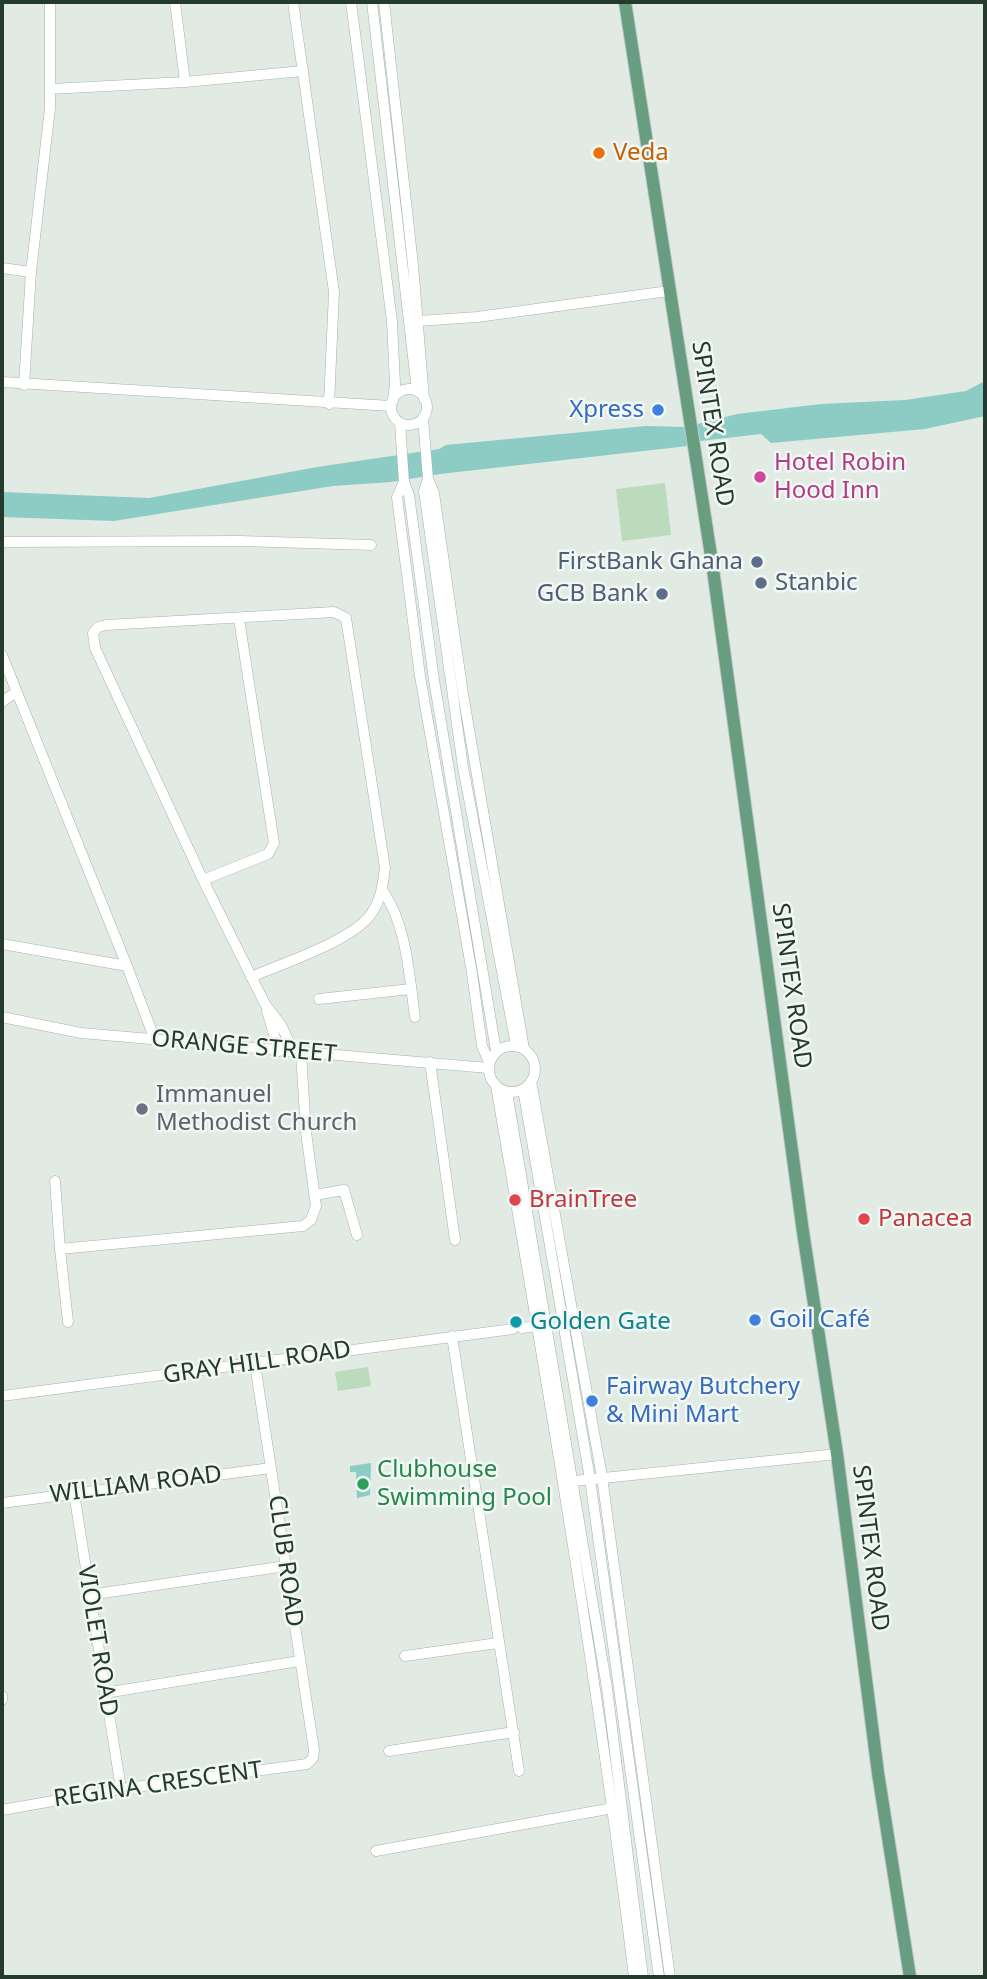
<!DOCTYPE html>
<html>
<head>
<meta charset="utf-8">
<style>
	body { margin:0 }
	#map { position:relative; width:987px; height:1979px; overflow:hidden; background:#e1ebe4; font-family:"Noto Sans",sans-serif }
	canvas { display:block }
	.frame { position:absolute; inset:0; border:4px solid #233a2d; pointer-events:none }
</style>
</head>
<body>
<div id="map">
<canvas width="987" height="1979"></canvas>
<div class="frame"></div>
</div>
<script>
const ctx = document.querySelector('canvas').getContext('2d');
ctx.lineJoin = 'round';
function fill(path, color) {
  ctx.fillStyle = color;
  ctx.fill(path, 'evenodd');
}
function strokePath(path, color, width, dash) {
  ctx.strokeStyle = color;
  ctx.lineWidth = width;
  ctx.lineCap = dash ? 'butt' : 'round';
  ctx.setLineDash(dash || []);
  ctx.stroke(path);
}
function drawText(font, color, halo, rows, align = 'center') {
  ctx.font = font + ' "Noto Sans",sans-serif';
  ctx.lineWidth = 5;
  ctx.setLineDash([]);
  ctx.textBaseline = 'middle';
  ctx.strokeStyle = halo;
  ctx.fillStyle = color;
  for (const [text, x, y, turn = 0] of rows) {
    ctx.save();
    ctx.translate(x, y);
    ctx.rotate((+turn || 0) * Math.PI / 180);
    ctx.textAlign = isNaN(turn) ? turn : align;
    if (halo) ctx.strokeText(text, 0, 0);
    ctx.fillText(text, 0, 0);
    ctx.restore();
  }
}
fill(new Path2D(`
	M665,483L671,535L622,541L616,489Z
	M368,1367L371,1386L338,1391L335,1372Z`), '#bcdabc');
fill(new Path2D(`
	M985,381V416L925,429L771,443L761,434L701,441L688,446L440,474L391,482L333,486L114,521L2,517V492L149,498L317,467L439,449L446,445L646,426L686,427L737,414L821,404L905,400L966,391Z
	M371,1463L370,1495L357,1498L356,1472H350V1466Z`), '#8dccc4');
const minor = new Path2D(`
	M175,2L185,82
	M293,2L334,292L329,404
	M351,2L392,321L395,384L393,401
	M372,2L417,391
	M384,2L413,265L424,399
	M50,89L185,82L303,71
	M2,268L31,272
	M418,321L477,317L669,291
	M2,382L391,406
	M24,385L31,272L50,108V2
	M391 407a18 18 0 1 1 36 0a18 18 0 1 1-36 0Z
	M423,418L428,479L434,493L463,694L524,1049
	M400,423L404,482L409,495L434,680L496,1051
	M428,479L424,491L463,767L516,1045
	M404,482L397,497L420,676L472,973L482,1046L489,1062
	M2,542L240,541L371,545
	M2,655L127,966L155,1040
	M2,702L16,692
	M203,880L268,854L274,843L239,619
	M383,891C407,926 409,975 415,1017
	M2,944L127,966
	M251,977C281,964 354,940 371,914C381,900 383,884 385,868L346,618L334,612L106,625L98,627L93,633L95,648L203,880L265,1004L281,1025L294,1052
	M319,999L411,989
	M267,1011L279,1051
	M2,1017L81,1033L488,1068
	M489 1069a23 23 0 1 1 46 0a23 23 0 1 1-46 0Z
	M430,1062L455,1240
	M531,1081L602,1477L670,1977
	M496,1086C547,1382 598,1679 634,1977
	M523,1089L590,1479L659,1977
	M507,1092L607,1688L643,1977
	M55,1181L60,1249
	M314,1195L344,1190L357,1235
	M68,1322L60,1249L303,1226L311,1220L316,1206L306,1132L301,1053
	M522,1328L537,1326
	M452,1336L519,1771
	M2,1396L513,1329
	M574,1481L837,1454
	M74,1493L121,1789
	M2,1503L271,1468
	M89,1595L286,1566
	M405,1656L498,1643
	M105,1693L299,1661
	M2,1696V1700
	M389,1751L514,1732
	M2,1810L121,1789L307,1764L313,1758L314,1750L255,1364
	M376,1851L613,1808`);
const major = new Path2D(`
	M625,2L712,562L803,1232L837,1454L878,1773L910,1977`);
strokePath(minor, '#a4b2a9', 11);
strokePath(major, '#c1c8c4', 14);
strokePath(minor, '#fff', 10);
strokePath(major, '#699d81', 12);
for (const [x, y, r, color] of [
	[599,153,7,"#e8710a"],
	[658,410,7,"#3f7fe0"],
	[760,477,7,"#d1479c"],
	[757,562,7,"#5c6f8a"],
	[761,583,7,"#5c6f8a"],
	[662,594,7,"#5c6f8a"],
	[142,1109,7,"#6b7280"],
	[515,1200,7,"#e0444e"],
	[864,1219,7,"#e0444e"],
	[755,1320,7,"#3f7fe0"],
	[516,1322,7,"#0f9aa8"],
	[592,1401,7,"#3f7fe0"],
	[363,1484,7,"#2e9e5b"]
]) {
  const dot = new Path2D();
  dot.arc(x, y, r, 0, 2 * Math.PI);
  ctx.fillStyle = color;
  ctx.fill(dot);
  strokePath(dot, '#f1f7f3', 2.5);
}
drawText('24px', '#c56008', '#f1f7f3', [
	["Veda",613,153]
], 'left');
drawText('24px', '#366cbe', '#f1f7f3', [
	["Xpress",644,410,"right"],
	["Goil Café",769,1320],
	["Fairway Butchery",606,1387],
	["& Mini Mart",606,1415]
], 'left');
drawText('24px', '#233a2d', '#f1f7f3', [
	["SPINTEX ROAD",712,424,81],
	["SPINTEX ROAD",791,986,82],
	["ORANGE STREET",244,1047,5],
	["GRAY HILL ROAD",257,1363,-8],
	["WILLIAM ROAD",136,1485,-7],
	["SPINTEX ROAD",870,1548,83],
	["CLUB ROAD",285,1561,82],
	["VIOLET ROAD",97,1641,81],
	["REGINA CRESCENT",158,1785,-8]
]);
drawText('24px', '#b23c85', '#f1f7f3', [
	["Hotel Robin",774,463],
	["Hood Inn",774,491]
], 'left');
drawText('24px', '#4e5e75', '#f1f7f3', [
	["FirstBank Ghana",743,562],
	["Stanbic",775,583,"left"],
	["GCB Bank",648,594]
], 'right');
drawText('24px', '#5b616d', '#f1f7f3', [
	["Immanuel",156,1095],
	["Methodist Church",156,1123]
], 'left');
drawText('24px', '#be3a42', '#f1f7f3', [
	["BrainTree",529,1200],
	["Panacea",878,1219]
], 'left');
drawText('24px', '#0d838f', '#f1f7f3', [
	["Golden Gate",530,1322]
], 'left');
drawText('24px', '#27864d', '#f1f7f3', [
	["Clubhouse",377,1470],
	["Swimming Pool",377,1498]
], 'left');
</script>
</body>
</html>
